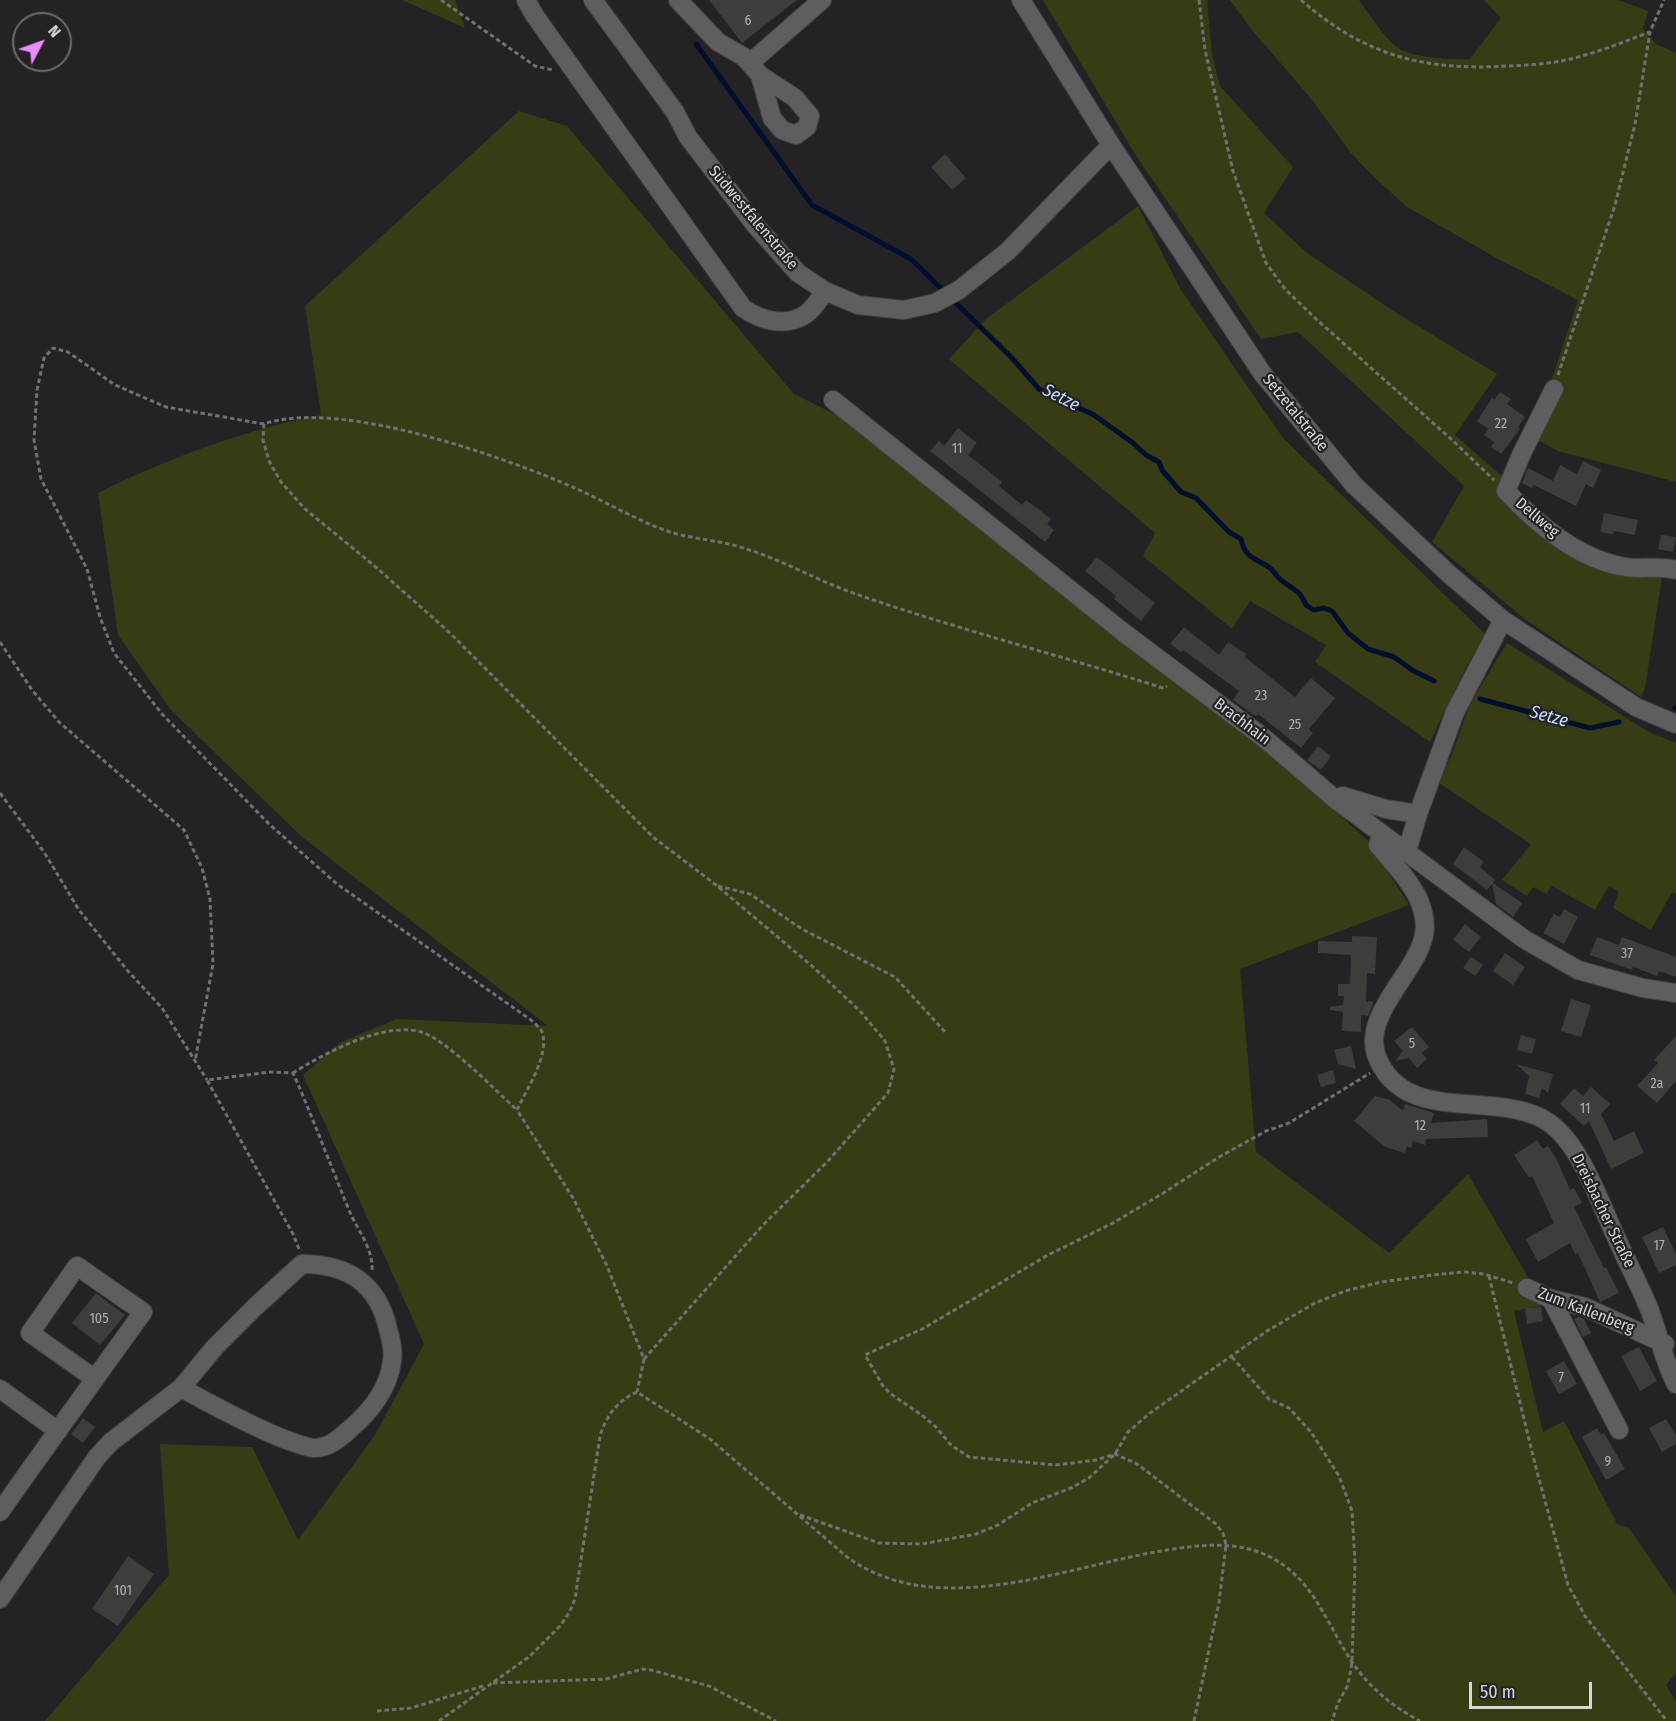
<!DOCTYPE html>
<html>
<head>
<meta charset="utf-8">
<style>
	body { margin:0 }
	#map { position:relative; width:1676px; height:1721px; overflow:hidden; background:#242224; font-family:"Fira Sans Condensed",sans-serif }
	canvas { display:block }
	.north { position:absolute; left:12px; top:12px; width:60px; height:60px; box-sizing:border-box; background:#242224; border:2px solid #6c6a6c; border-radius:50%; rotate:49deg; font-size:16px; font-weight:700; line-height:24px; text-align:center; color:#d7d6d7 }
	.north::after { content:''; display:block; margin:auto; width:21px; height:27px; background:#e98dfd; clip-path:polygon(50% 0,100% 100%,50% 72%,0 100%) }
	.scale { position:absolute; left:1469px; top:1682px; width:123px; height:27px; box-sizing:border-box; border:3px solid #d7d6d7; border-top:0; padding-left:8px; font-size:18px; line-height:21px; white-space:nowrap; color:#d7d6d7; -webkit-text-stroke:4px #242224; paint-order:stroke }
</style>
</head>
<body>
<div id="map">
<canvas width="1676" height="1721"></canvas>
<div class="north">N</div>
<div class="scale">50 m</div>
</div>
<script>
const ctx = document.querySelector('canvas').getContext('2d');
ctx.lineJoin = 'round';
function fill(path, color) {
  ctx.fillStyle = color;
  ctx.fill(path, 'evenodd');
}
function strokePath(path, color, width, dash) {
  ctx.strokeStyle = color;
  ctx.lineWidth = width;
  ctx.lineCap = dash ? 'butt' : 'round';
  ctx.setLineDash(dash || []);
  ctx.stroke(path);
}
function drawText(font, color, halo, rows, align = 'center') {
  ctx.font = font + ' "Fira Sans Condensed",sans-serif';
  ctx.lineWidth = 4.5;
  ctx.setLineDash([]);
  ctx.textBaseline = 'middle';
  ctx.strokeStyle = halo;
  ctx.fillStyle = color;
  for (const [text, x, y, turn = 0] of rows) {
    ctx.save();
    ctx.translate(x, y);
    ctx.rotate((+turn || 0) * Math.PI / 180);
    ctx.textAlign = isNaN(turn) ? turn : align;
    if (halo) ctx.strokeText(text, 0, 0);
    ctx.fillText(text, 0, 0);
    ctx.restore();
  }
}
fill(new Path2D(`
	M402,0H455L465,28Z
	M1043,0H1207L1212,54L1220,86L1293,167L1264,213L1307,253L1395,312L1497,374L1455,435L1587,551L1662,577L1645,688L1641,697L1526,620L1432,542L1464,486L1298,332L1261,339L1135,154Z
	M1230,0H1359C1368,13 1385,38 1397,47C1412,58 1452,60 1470,59L1501,18L1484,0H1618L1648,11L1643,29L1656,44L1676,53V482L1558,451L1528,435L1544,403L1578,300L1500,260L1407,207L1376,179L1351,153L1309,96L1251,29Z
	M519,111L567,126L794,394L880,437L1263,744L1368,841L1409,905L1240,969L1256,1152L1389,1253L1468,1174L1544,1305L1514,1311L1543,1432L1564,1421L1617,1524L1629,1528L1676,1596V1673L1666,1685L1676,1702V1721H45L169,1575L160,1444L252,1447L298,1540L375,1435L424,1344L303,1075L341,1042L397,1019L548,1026L302,837L171,710L118,635L98,493C168,458 244,430 321,415L305,306Z
	M1138,206L1181,290L1283,438L1485,634L1464,671L1430,742L1315,662L1326,645L1250,601L1232,629L1143,556L1155,533L949,359L986,319Z
	M1507,643L1649,732L1676,743V894L1672,892L1651,930L1613,908L1619,892L1609,886L1595,910L1552,886L1546,894L1533,887L1527,896L1502,880L1531,844L1436,781L1451,757L1470,704Z`), '#383c14');
strokePath(new Path2D(`
	M696,44L812,205L911,259L1011,357L1039,389L1094,415L1133,443L1146,455L1159,462L1162,470L1181,492L1196,498L1229,532L1241,539C1245,559 1256,558 1270,568C1274,571 1276,576 1280,579C1292,590 1300,589 1306,605L1314,610L1324,608L1332,611L1348,633L1368,649L1394,657L1412,670L1434,681
	M1480,699L1590,728L1619,722
	M1675,708H1676`), '#000f2d', 5);
fill(new Path2D(`
	M709,0H797L742,43Z
	M945,154L966,178L952,190L931,167Z
	M1500,392L1511,399L1507,404L1525,417L1518,427L1520,429L1501,454L1491,447L1494,442L1484,435L1488,429L1477,421L1492,398L1494,400Z
	M958,428L977,443L968,455L1002,482L999,486L1022,505L1026,500L1051,519L1047,524L1054,530L1045,542L930,451L939,441L944,446Z
	M1583,461L1601,470L1593,488L1586,484L1576,506L1534,485L1532,488L1522,483L1528,468L1553,481L1560,465L1577,474Z
	M1604,513L1638,520L1635,535L1614,531L1613,534L1600,532Z
	M1661,535L1676,537L1673,552L1658,549Z
	M1097,557L1155,603L1141,621L1114,599L1116,596L1085,571Z
	M1184,627L1219,655L1228,642L1246,654L1245,657L1295,697L1311,678L1335,698L1309,729L1313,733L1301,748L1258,714L1256,716L1252,714L1233,700L1239,691L1183,650L1181,652L1170,644Z
	M1318,746L1331,756L1321,770L1307,760Z
	M1464,847L1484,862L1480,867L1495,880L1493,883L1522,903L1513,917L1496,904L1492,884L1487,890L1453,864Z
	M1564,909L1578,917L1564,944L1543,933L1554,914L1560,917Z
	M1465,924L1481,937L1469,952L1453,940Z
	M1352,936L1377,937L1375,974L1367,973L1366,1002L1373,1001L1372,1007L1368,1016L1361,1015V1032L1342,1031L1343,1012L1330,1010V1007L1343,1005L1344,996H1338V984H1350L1351,955L1318,953V941L1352,942Z
	M1597,937L1619,945L1622,937L1676,957V977L1659,971L1657,976L1633,967L1632,970L1590,955Z
	M1505,953L1525,967L1513,985L1493,971Z
	M1471,957L1483,965L1475,976L1463,968Z
	M1571,999L1591,1005L1581,1037L1561,1031Z
	M1412,1027L1429,1047L1422,1053L1427,1059L1417,1068L1409,1058L1395,1061L1403,1051L1394,1041Z
	M1521,1035L1536,1039L1532,1054L1517,1050Z
	M1676,1036V1081L1657,1103L1637,1086L1658,1063L1654,1060Z
	M1351,1046L1356,1069L1338,1064L1334,1050Z
	M1516,1064L1553,1074L1548,1093L1542,1088L1539,1098L1525,1094L1529,1076Z
	M1333,1070L1336,1083L1321,1087L1317,1075Z
	M1591,1087L1610,1104L1601,1114L1614,1141L1634,1131L1644,1153L1611,1169L1589,1121L1584,1126L1560,1104L1574,1088L1583,1096Z
	M1375,1096L1390,1100L1403,1111L1405,1104L1434,1113L1431,1123L1487,1119L1488,1137L1426,1139L1425,1145L1413,1141L1411,1148L1407,1146L1405,1153L1385,1147L1354,1121Z
	M1537,1140L1543,1149L1548,1146L1557,1160L1570,1190L1574,1188L1582,1203L1574,1207L1604,1268L1606,1267L1619,1293L1600,1302L1578,1253L1575,1254L1570,1243L1538,1262L1526,1239L1554,1223L1532,1176L1529,1178L1514,1155Z
	M1663,1227L1676,1254V1265L1659,1273L1642,1237Z
	M96,1293L125,1315L100,1345L72,1323Z
	M1541,1307L1543,1321L1527,1324L1525,1308Z
	M1579,1317L1584,1319L1591,1333L1583,1337L1574,1319Z
	M1639,1347L1657,1381L1640,1391L1621,1356Z
	M1564,1361L1577,1384L1559,1394L1546,1371Z
	M83,1418L95,1427L83,1443L71,1434Z
	M1666,1419L1676,1435V1444L1662,1452L1649,1428Z
	M1597,1428L1601,1435L1604,1433L1625,1469L1606,1480L1582,1437Z
	M128,1556L154,1574L118,1626L92,1609Z`), '#3f3c3b');
const minor = new Path2D(`
	M526,0L535,16L743,308C760,320 783,327 803,316C812,311 819,300 825,291
	M593,0L675,112L688,137L756,226L798,273L825,291L858,305L904,310L935,303L959,290L1008,251L1111,145
	M678,0L718,42L744,57L760,75L795,98L810,116L807,127L796,135L782,130L772,118L760,75
	M1021,0L1111,145L1262,373L1354,485L1450,575L1503,620L1636,707L1676,724
	M750,63L822,0
	M1554,389L1522,453L1506,491C1538,525 1578,559 1625,567C1642,570 1660,565 1676,570
	M833,400L1123,632L1264,738L1335,799L1524,939L1578,970L1643,988L1676,993
	M1335,799L1343,796L1386,809L1418,814
	M1382,834L1378,845C1392,862 1409,879 1419,900C1423,910 1426,924 1424,935C1417,972 1363,1014 1376,1054C1402,1128 1497,1088 1548,1122C1580,1143 1600,1203 1616,1237C1627,1262 1640,1286 1650,1311C1659,1335 1664,1362 1676,1384
	M1407,851L1418,814L1455,712L1503,620
	M1527,1288L1551,1299L1585,1307L1665,1344
	M1551,1299L1619,1430
	M0,1389L58,1431
	M0,1512C47,1445 95,1379 143,1312L77,1266L30,1333L95,1379
	M0,1599L97,1457L111,1442L181,1388L215,1347L255,1307L302,1264C347,1264 378,1283 388,1329C391,1339 394,1350 392,1361C389,1388 370,1412 350,1429C340,1438 329,1448 314,1448C304,1447 293,1442 284,1439C248,1425 215,1406 181,1388`);
strokePath(minor, '#424142', 20);
strokePath(new Path2D(`
	M441,0L535,66L553,70
	M1199,0L1205,50L1233,171L1266,263L1285,289L1316,319L1451,439L1494,480
	M1301,0C1365,56 1424,71 1508,66C1533,65 1561,63 1585,55C1607,49 1628,40 1650,32
	M1558,375L1615,205L1635,124L1650,32L1664,0
	M264,424L166,407L115,385L68,352L53,348L44,358L37,390L34,440L41,479L87,569L100,617L114,653L162,714L269,824L337,884L531,1020C534,1023 539,1027 541,1030C552,1052 526,1090 517,1110L573,1198L607,1266L644,1359L637,1392
	M0,642L32,690L59,722L184,830L202,868L210,899L213,964L195,1061
	M0,793L44,852L79,910L127,970L162,1008L207,1080
	M718,886L750,894L802,929L895,977L946,1033
	M293,1073C323,1054 384,1021 421,1032C446,1039 496,1091 517,1110
	M299,1249L293,1234L207,1080L270,1072L293,1073C313,1118 330,1164 349,1210C357,1230 373,1247 372,1270
	M1489,1276L1536,1468L1568,1585L1585,1616L1667,1721
	M1232,1357L1269,1399L1289,1408L1311,1432L1339,1476L1352,1511L1355,1562L1352,1662L1348,1685L1338,1703L1332,1721
	M644,1359L763,1225L828,1161L888,1093L894,1069L885,1041L860,1011L812,966L716,885L653,837L451,634L377,568L305,509L281,482L269,461L263,440L264,424C339,398 504,457 575,488C606,502 640,522 670,532C693,539 717,540 740,547C778,558 813,578 850,592C953,628 1059,655 1163,688L1167,686
	M800,1515L879,1543L922,1544L976,1534L998,1525L1032,1503L1071,1488L1089,1478L1115,1454L1128,1432L1150,1413L1267,1331L1315,1303L1345,1291L1381,1282L1432,1275L1465,1272L1484,1274L1513,1283
	M493,1683L606,1679L643,1669L651,1670L709,1686L776,1721
	M377,1711L411,1708L486,1685
	M439,1721L530,1656L560,1626L569,1613L575,1599L600,1436C606,1416 618,1400 637,1392L710,1439L847,1557C937,1622 1064,1567 1161,1551C1191,1546 1226,1541 1256,1551C1311,1570 1323,1618 1352,1662C1370,1688 1392,1706 1420,1721
	M1194,1721L1219,1602L1226,1545L1223,1533L1216,1524L1137,1464L1115,1454L1096,1460L1056,1465L969,1457L951,1445L935,1426L923,1416L891,1394L883,1386L865,1355L924,1328L1048,1255L1113,1223L1165,1192L1219,1157L1266,1131L1289,1123L1370,1073`), '#727072', 3, [4.5, 3]);
strokePath(minor, '#5f5d5f', 18);
drawText('14px', '#b1b0b0', null, [
	["6",748,21],
	["22",1501,424],
	["11",957,449],
	["23",1261,696],
	["25",1295,725],
	["37",1627,954],
	["5",1412,1044],
	["2a",1657,1084],
	["11",1585,1109],
	["12",1420,1126],
	["17",1659,1246],
	["105",99,1319],
	["7",1561,1378],
	["9",1608,1462],
	["101",123,1591]
]);
drawText('16px', '#d7d6d7', '#242224', [
	["Südwestfalenstraße",753,218,50],
	["Setzetalstraße",1295,413,51],
	["Dellweg",1537,518,40],
	["Brachhain",1242,722,37],
	["Dreisbacher Straße",1603,1211,64],
	["Zum Kallenberg",1586,1311,21]
]);
drawText('italic 18px', '#c0dbfe', '#242224', [
	["Setze",1061,398,27],
	["Setze",1549,717,15]
]);
</script>
</body>
</html>
